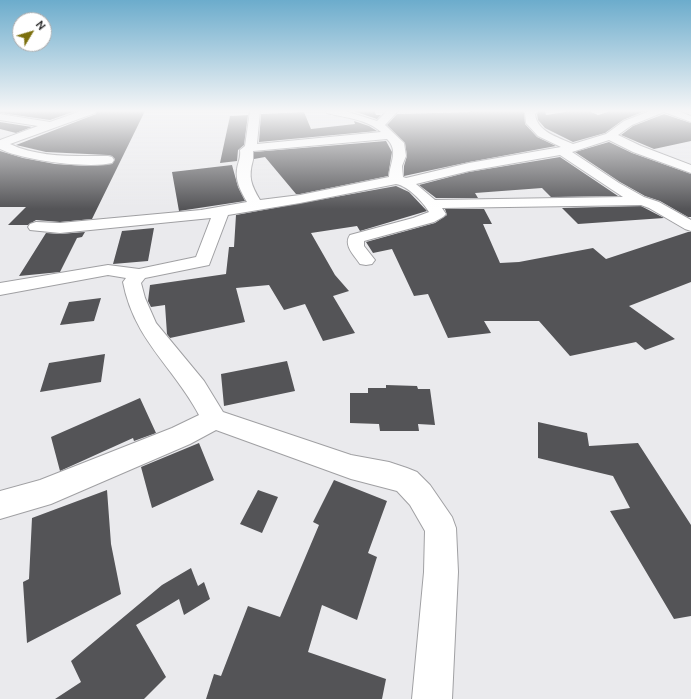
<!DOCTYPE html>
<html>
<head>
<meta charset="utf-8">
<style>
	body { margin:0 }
	#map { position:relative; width:691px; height:699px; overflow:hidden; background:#eaeaed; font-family:Ubuntu,sans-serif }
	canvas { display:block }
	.north { position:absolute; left:12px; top:12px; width:40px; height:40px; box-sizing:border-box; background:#fff; border:1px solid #acacad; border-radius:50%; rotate:52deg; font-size:11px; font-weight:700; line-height:16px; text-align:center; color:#303031 }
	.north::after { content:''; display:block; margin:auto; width:14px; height:18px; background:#7b6f0d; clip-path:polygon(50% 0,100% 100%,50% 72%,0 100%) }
</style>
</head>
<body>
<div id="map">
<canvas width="691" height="699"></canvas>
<div class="north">N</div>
</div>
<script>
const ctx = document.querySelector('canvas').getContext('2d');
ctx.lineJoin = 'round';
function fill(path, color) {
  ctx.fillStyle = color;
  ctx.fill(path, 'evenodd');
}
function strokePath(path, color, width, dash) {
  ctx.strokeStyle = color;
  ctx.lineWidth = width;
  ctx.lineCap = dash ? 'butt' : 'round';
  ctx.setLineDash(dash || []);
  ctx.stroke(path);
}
fill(new Path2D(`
	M0,111H76L50,120L0,113Z
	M97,111H145L92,219L60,222L36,220L28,225H8L26,207H0V151L23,158L55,164L87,166L112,164L115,159L112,156L108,155L46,152L16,145L96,114Z
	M353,111H375L376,115H381L377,119Z
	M470,111H524L525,124L537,137L556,146L469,162L404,176V166L407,156L405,143L387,125L397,114L472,112Z
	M539,111H545L546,115L571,111H589L598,115L611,111H645L623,120L605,133L573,142L545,128L538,120L537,114Z
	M304,112L311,129L355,124L354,121L369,126L377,131L259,142L261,114Z
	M664,114L691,123V141L654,149L621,135L633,126Z
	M248,115L244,145L238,150L237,161L220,163L230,116Z
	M0,122L32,127L16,133L0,129Z
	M386,141L392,152L388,176L300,194H296L265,157L254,159V152Z
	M609,142L632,153L691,174V217H688L660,201L645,196L620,182L575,152Z
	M560,157L618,196L551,197L542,188L475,193L478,198H436L419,185L469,172Z
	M232,165L238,187L245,201L179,211L172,172Z
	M396,186L409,192L427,211L360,231L357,226L311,233L335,275L349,291L333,296L355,333L323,341L305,304L284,310L269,285L236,288L245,322L170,338L167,334L165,305L151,307L148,301L150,285L226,274L229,247H234L236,215Z
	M641,206L664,218L578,224L562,208Z
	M445,209H484L492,224H483L500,263L519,262L593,248L606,259L688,232H691V282L629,306L675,339L645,350L636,342L570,356L539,321H484L491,333L448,338L428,294L414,296L392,249L373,253L366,242L435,223L447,215Z
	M154,228L148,261L113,264L122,231Z
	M85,232L82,237L77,238L60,272L19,276L46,233L60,234Z
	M101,298L94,321L60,325L69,302Z
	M105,354L101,382L40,392L49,363Z
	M287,361L295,391L224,406L221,374Z
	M386,385L417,386L418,389H430L435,425L418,424L419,431H380L379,424L350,423V393H368V388H386Z
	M140,398L156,433L134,441L133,438L60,471L51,437Z
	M538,422L587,433L589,446L638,443L691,525V616L674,619L610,511L630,508L613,476L538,458Z
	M199,443L214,480L152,508L141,467Z
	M334,480L387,501L368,553L377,557L357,620L322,605L308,652L386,679L382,699H206L214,674L221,676L248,606L280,617L319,525L313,522Z
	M107,490L111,544L121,594L27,643L23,582L29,579L32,518Z
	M258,490L278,497L262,533L240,524Z
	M191,568L198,586L204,582L210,599L184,615L179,599L136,625L166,677L144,699H55L81,682L71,661L162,585Z`), '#545457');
const minor = new Path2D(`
	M81,111H96L95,113L10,144C39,158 77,156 108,156L112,157L114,160L112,163C88,169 22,160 0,149V140L38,126L0,120V114L50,122Z
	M250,111H260L257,144L381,132C367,119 345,118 327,113L326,111H345L377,121L387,111H398L385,125L404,143L406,156L402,166L403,177L406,178L469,163L561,147L538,136L526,123L525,113L526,111H538L535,114C537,132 558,137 573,144L606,134L624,121L650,111H678L691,116V122L664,112L632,125L618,135L641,146L691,165V173L633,152L609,140L572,152L619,183L644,197L659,202L691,220V231L685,229L649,208L641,205L442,208L446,214L443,217L434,222L364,241V246L375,260L372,264L366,265L360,264C354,255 343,245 350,235L413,218L429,212C423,202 408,186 396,184L300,203L228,215L209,265L145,278L141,283L145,298L156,323L204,381L223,412L351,455L389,462L407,468L417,472L430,485L452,517L456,528L458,572L452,699H412L424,572L425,531L410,505L397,491L351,479L216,430L190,444L51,504L0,519V491L40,480L172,428L199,415C173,366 134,340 123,282L126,278L108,275L0,295V283L108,265L139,269L196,257L211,218L60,233L30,230L28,227L30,224L36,222L60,223L201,210L247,202C241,192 235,181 237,169C238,162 241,158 240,150L245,146ZM387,139C399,151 390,162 389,177L300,195L260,200C251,185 248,177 253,160C253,157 253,154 253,151ZM560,155L623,197L435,200L416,184L469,171Z`);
strokePath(minor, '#a0a0a3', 2);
fill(minor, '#fff');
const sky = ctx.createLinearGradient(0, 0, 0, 209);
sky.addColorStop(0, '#6caccc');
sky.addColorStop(0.53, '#f6f6f7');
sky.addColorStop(1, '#f6f6f700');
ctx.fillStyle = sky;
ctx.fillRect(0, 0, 691, 209);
</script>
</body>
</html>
